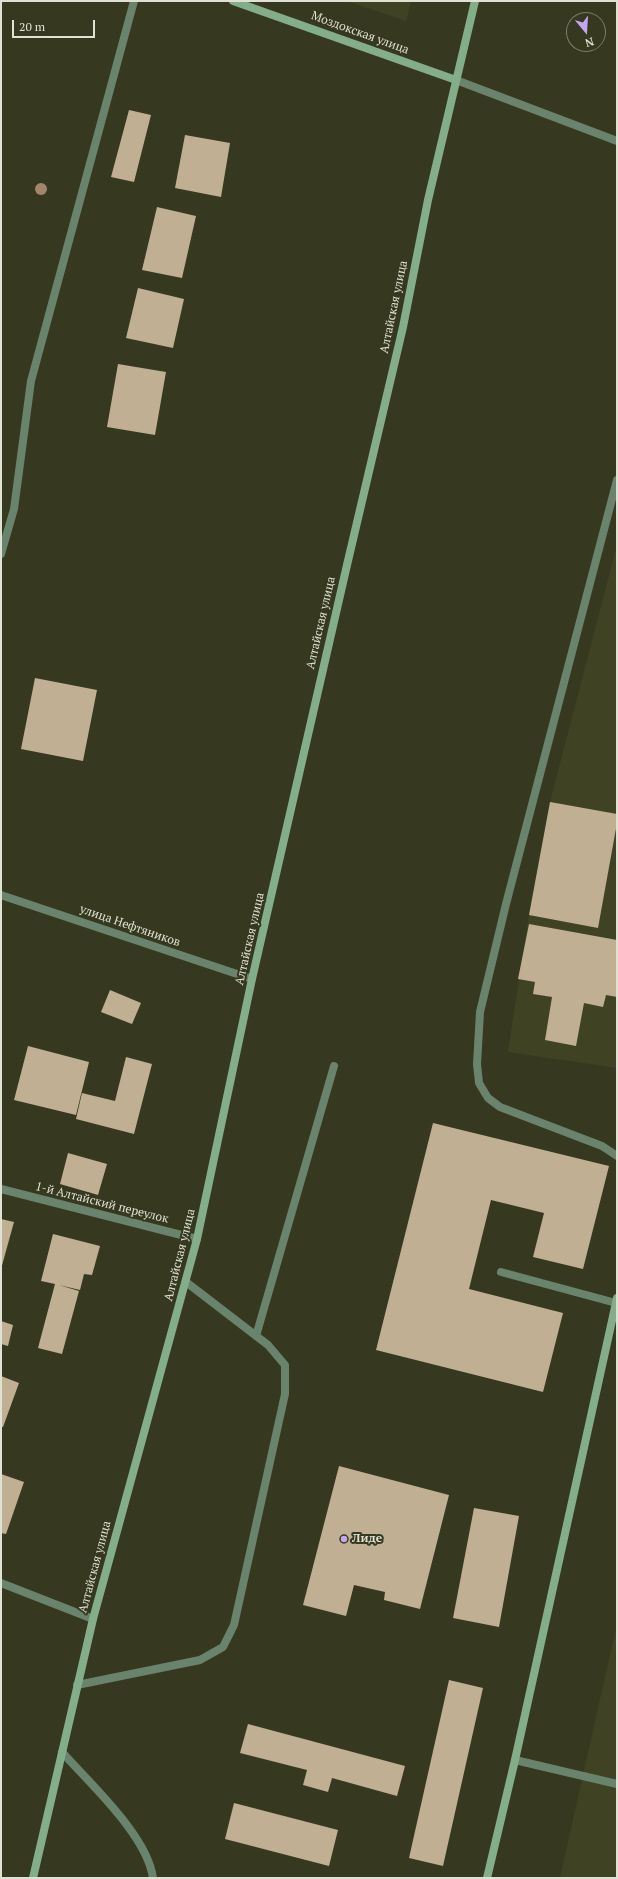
<!DOCTYPE html>
<html>
<head>
<meta charset="utf-8">
<style>
	body { margin:0 }
	#map { position:relative; width:618px; height:1879px; overflow:hidden; background:#363920; font-family:"PT Serif",serif }
	canvas { display:block }
	.frame { position:absolute; inset:0; border:2px solid #dfe1d2; pointer-events:none }
	.north { position:absolute; left:566px; top:12px; width:40px; height:40px; box-sizing:border-box; background:#363920; border:1px solid #7a7c67; border-radius:50%; rotate:162deg; font-size:11px; font-weight:700; line-height:16px; text-align:center; color:#dfe1d2 }
	.north::after { content:''; display:block; margin:auto; width:14px; height:18px; background:#c3a7f2; clip-path:polygon(50% 0,100% 100%,50% 72%,0 100%) }
	.scale { position:absolute; left:12px; top:20px; width:83px; height:18px; box-sizing:border-box; border:2px solid #dfe1d2; border-top:0; padding-left:5px; font-size:12px; line-height:14px; white-space:nowrap; color:#dfe1d2; -webkit-text-stroke:3px #363920; paint-order:stroke }
</style>
</head>
<body>
<div id="map">
<canvas width="618" height="1879"></canvas>
<div class="frame"></div>
<div class="north">N</div>
<div class="scale">20 m</div>
</div>
<script>
const ctx = document.querySelector('canvas').getContext('2d');
ctx.lineJoin = 'round';
function fill(path, color) {
  ctx.fillStyle = color;
  ctx.fill(path, 'evenodd');
}
function strokePath(path, color, width, dash) {
  ctx.strokeStyle = color;
  ctx.lineWidth = width;
  ctx.lineCap = dash ? 'butt' : 'round';
  ctx.setLineDash(dash || []);
  ctx.stroke(path);
}
function drawText(font, color, halo, rows, align = 'center') {
  ctx.font = font + ' "PT Serif",serif';
  ctx.lineWidth = 4;
  ctx.setLineDash([]);
  ctx.textBaseline = 'middle';
  ctx.strokeStyle = halo;
  ctx.fillStyle = color;
  for (const [text, x, y, turn = 0] of rows) {
    ctx.save();
    ctx.translate(x, y);
    ctx.rotate((+turn || 0) * Math.PI / 180);
    ctx.textAlign = isNaN(turn) ? turn : align;
    if (halo) ctx.strokeText(text, 0, 0);
    ctx.fillText(text, 0, 0);
    ctx.restore();
  }
}
fill(new Path2D(`
	M347,1H411L406,21Z
	M617,545V1068L508,1052L529,915L550,802Z
	M617,1625V1878H560L598,1708Z`), '#404323');
fill(new Path2D(`
	M129,110L151,115L134,182L111,177Z
	M185,135L230,143L221,197L175,188Z
	M157,207L196,216L182,278L142,270Z
	M138,288L184,299L173,348L126,338Z
	M118,364L166,372L155,435L107,427Z
	M35,678L97,690L83,761L21,749Z
	M550,802L617,814V823L598,928L529,915Z
	M529,924L617,940V997L606,995L603,1007L584,1003L576,1046L545,1040L552,997L533,994L535,982L518,979Z
	M110,990L141,1003L132,1024L101,1012Z
	M28,1046L89,1062L76,1115L14,1100Z
	M126,1057L152,1064L134,1134L76,1119L82,1093L115,1101Z
	M433,1123L609,1166L583,1269L533,1257L544,1213L491,1200L469,1289L563,1313L543,1392L376,1350Z
	M68,1153L107,1164L98,1195L60,1184Z
	M1,1219L14,1222L1,1269Z
	M53,1234L100,1246L92,1275L84,1274L80,1290L59,1285L79,1291L62,1354L38,1348L55,1284L41,1281Z
	M1,1321L13,1325L8,1346L1,1344Z
	M1,1376L19,1383L3,1427H1Z
	M339,1466L449,1495L420,1609L384,1600L385,1592L354,1585L346,1616L303,1605Z
	M1,1474L24,1482L6,1534L1,1533Z
	M474,1508L519,1516L499,1627L453,1618Z
	M449,1680L483,1688L443,1866L409,1858Z
	M248,1724L405,1766L397,1796L332,1778L328,1792L303,1785L307,1770L240,1753Z
	M234,1803L338,1830L329,1866L225,1839Z`), '#c1af94');
strokePath(new Path2D(`
	M501,1272L616,1303
	M256,1336L334,1066
	M77,1685L200,1660L223,1647L234,1625L285,1394V1365L268,1345L186,1282
	M62,1752C90,1784 147,1835 153,1878
	M515,1760L617,1784`), '#69836c', 8);
strokePath(new Path2D(`
	M456,80L617,141
	M617,480L506,904L480,1012L477,1064L479,1083L488,1098L500,1107L602,1146L617,1156
	M1,554L14,509L31,381L134,1
	M1,895L252,979
	M1,1189L197,1239
	M1,1583L93,1619`), '#69836c', 8);
strokePath(new Path2D(`
	M233,1L456,80
	M33,1878L93,1619L197,1239L252,979L347,565L403,327L428,200L475,1
	M487,1878L515,1760L617,1298`), '#84ae8a', 8);
ctx.fillStyle = '#a2856c';
for (const [x, y] of [
	[41,189]
]) {
  ctx.beginPath();
  ctx.arc(x, y, 6, 0, 2 * Math.PI);
  ctx.fill();
}
for (const [x, y, r, color] of [
	[344,1539,4,"#c3a7f2"]
]) {
  const dot = new Path2D();
  dot.arc(x, y, r, 0, 2 * Math.PI);
  ctx.fillStyle = color;
  ctx.fill(dot);
  strokePath(dot, '#363920', 1.5);
}
drawText('12px', '#dfe1d2', '#363920', [
	["Моздокская улица",360,33,20],
	["Алтайская улица",394,307,-78],
	["Алтайская улица",321,623,-77],
	["улица Нефтяников",130,926,19],
	["Алтайская улица",250,939,-77],
	["1-й Алтайский переулок",102,1203,14],
	["Алтайская улица",180,1255,-76],
	["Алтайская улица",95,1567,-75]
]);
drawText('bold 12px', '#dfe1d2', '#363920', [
	["Лиде",352,1539]
], 'left');
</script>
</body>
</html>
